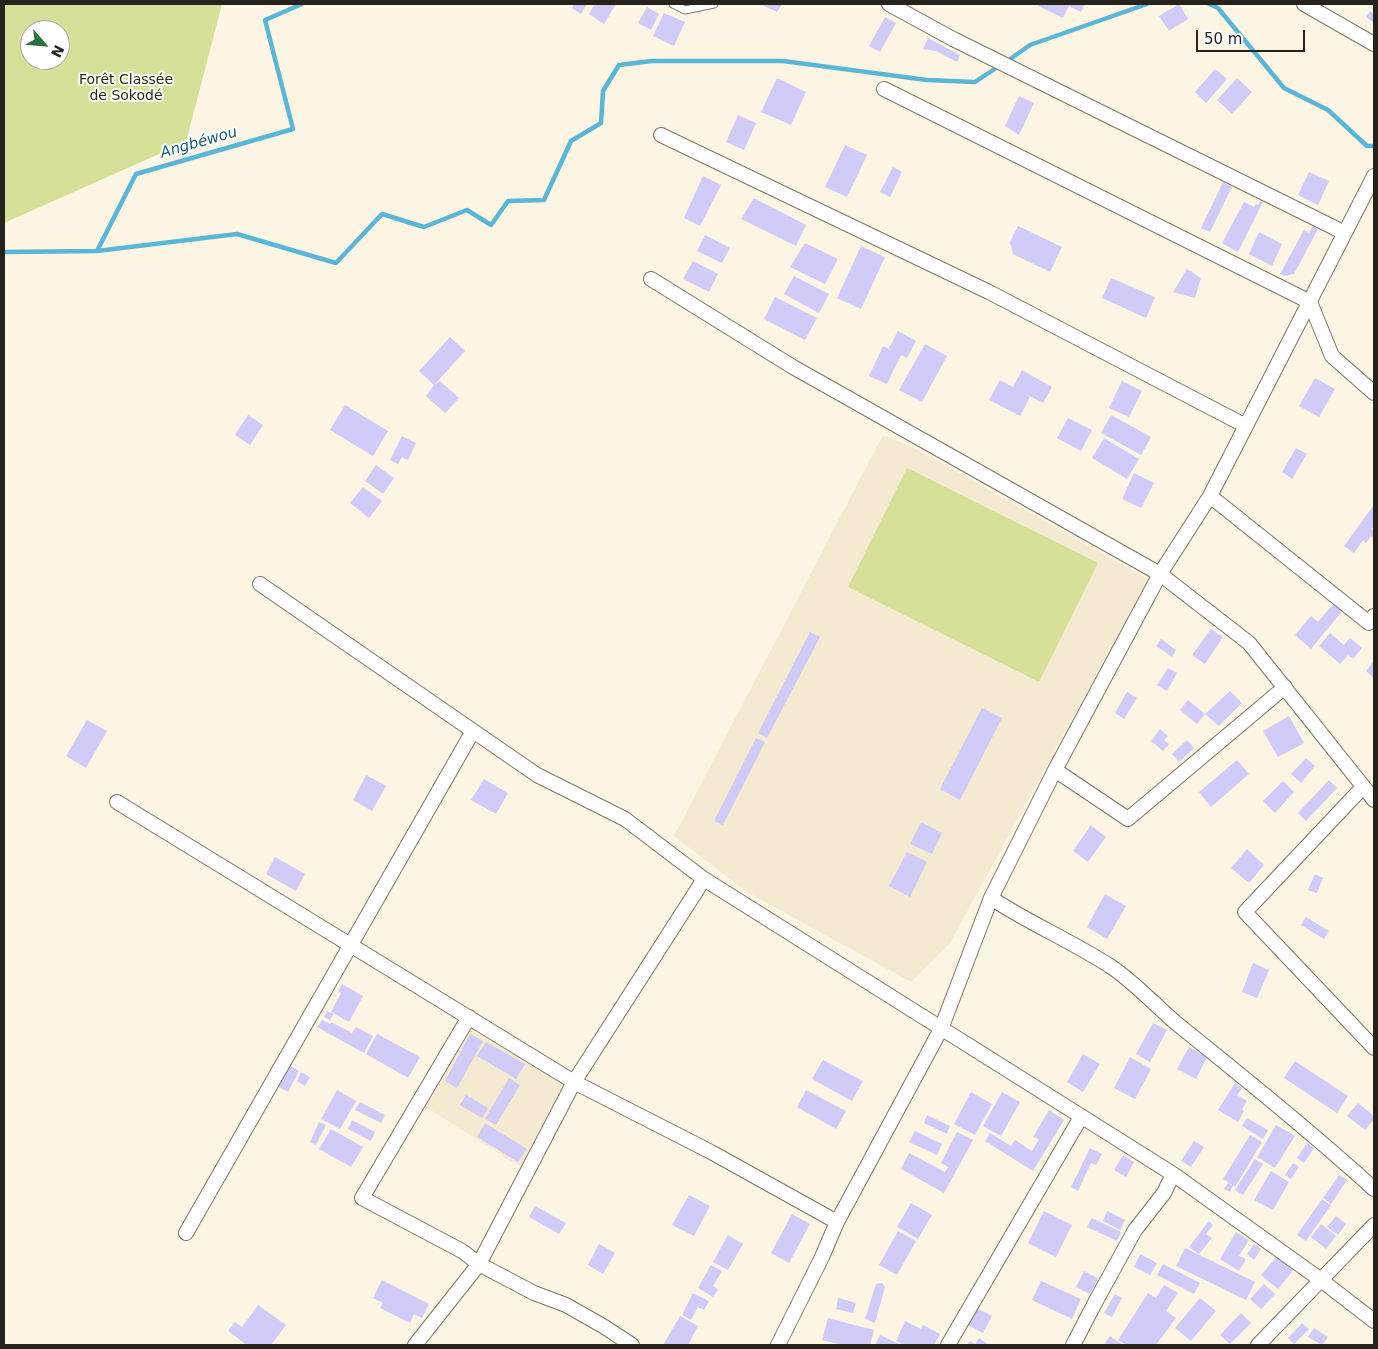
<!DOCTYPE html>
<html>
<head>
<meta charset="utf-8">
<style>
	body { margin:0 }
	#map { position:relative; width:1378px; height:1349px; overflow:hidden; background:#fcf5e3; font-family:"DejaVu Sans",sans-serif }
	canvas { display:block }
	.frame { position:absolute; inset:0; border:5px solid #25231c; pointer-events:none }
	.north { position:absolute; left:20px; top:20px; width:50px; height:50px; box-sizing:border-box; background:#fff; border:1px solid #a8a7a4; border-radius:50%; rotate:117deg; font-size:14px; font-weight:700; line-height:20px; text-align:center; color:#25231c }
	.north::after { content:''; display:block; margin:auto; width:18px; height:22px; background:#267140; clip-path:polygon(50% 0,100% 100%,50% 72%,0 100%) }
	.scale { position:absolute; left:1196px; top:30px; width:109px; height:22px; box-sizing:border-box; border:2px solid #25231c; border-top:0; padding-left:6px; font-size:15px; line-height:18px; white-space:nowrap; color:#25231c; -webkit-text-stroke:4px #fff; paint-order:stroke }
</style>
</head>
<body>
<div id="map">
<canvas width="1378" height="1349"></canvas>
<div class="frame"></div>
<div class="north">N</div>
<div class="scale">50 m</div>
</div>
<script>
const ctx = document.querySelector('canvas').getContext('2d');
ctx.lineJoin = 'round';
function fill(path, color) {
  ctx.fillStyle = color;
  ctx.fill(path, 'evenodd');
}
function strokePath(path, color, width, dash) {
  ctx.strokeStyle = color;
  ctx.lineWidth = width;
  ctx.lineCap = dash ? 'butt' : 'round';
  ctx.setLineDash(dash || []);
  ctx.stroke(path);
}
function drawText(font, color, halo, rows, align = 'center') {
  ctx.font = font + ' "DejaVu Sans",sans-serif';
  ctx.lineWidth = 4;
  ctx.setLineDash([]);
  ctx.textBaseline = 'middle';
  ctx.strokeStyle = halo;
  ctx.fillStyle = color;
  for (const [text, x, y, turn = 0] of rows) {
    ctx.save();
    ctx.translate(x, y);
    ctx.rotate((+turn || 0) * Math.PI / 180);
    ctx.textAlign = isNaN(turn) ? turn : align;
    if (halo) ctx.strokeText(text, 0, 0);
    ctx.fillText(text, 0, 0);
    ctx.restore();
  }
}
fill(new Path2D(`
	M883,435L912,447L1148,579L950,943L911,982L747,892L674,836Z
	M471,1030L564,1084L521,1165L512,1162L426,1107Z`), '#f3ead1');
fill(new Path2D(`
	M4,4H222L186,142L4,223ZM30,30H60V60H30Z
	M907,468L1098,563L1039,682L848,587Z`), '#d6e099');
strokePath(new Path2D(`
	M1209,4L1218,8L1284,88L1328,110L1367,146H1374
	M1006,62L1030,45L1147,4
	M97,251L237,234L336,263L382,214L424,227L467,210L491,225L508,201L544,200L571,141L601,123L603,91L619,65L652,61H783L927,80L975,82L999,66
	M4,252L97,251L136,174L293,129L265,20L302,4`), '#5ab6d7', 4.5);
fill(new Path2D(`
	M574,4H587L581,14L572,8Z
	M595,4H616L604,24L589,14Z
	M760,4H782L777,12Z
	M1039,4H1085L1081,12L1069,6L1063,18L1038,6Z
	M1179,4L1188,19L1169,31L1159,16Z
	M647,7L659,14L651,30L638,23Z
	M1370,11L1374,14V23L1366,17Z
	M664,13L685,22L674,46L653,36Z
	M885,17L896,23L880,52L869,46Z
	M928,38L960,55L957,62L936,51L923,49Z
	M1215,69L1227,79L1206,103L1195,92Z
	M777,78L806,92L791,125L761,112Z
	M1237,78L1252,92L1232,114L1217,100Z
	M1019,96L1034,103L1019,135L1005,126Z
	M738,115L756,123L744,150L726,142Z
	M845,145L867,155L847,197L825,187Z
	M893,167L902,172L890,197L880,192Z
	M1309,172L1329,181L1318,205L1298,195Z
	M703,176L721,185L700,226L684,218Z
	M1223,182L1232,187L1210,232L1201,228Z
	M754,198L806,225L796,246L741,219Z
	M1244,202L1254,207L1256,204L1258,205L1260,202H1263L1238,252L1222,243Z
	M1018,226L1062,247L1050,272L1013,254L1010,242Z
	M1313,226L1318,229L1294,274L1285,276L1280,274L1304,230L1309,233Z
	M1259,232L1282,244L1272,266L1249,254Z
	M705,235L730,248L722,263L697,251Z
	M805,243L838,259L825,284L790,267Z
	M861,246L885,257L861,309L837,298Z
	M693,261L718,274L709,292L683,279Z
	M1187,269L1201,278L1195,298L1173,292Z
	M794,276L829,294L819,313L784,294Z
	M1111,278L1155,297L1146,318L1102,298Z
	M775,297L817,318L805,340L764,319Z
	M898,331L916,341L907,358L901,355L887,384L869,376L883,346L893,351L889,348Z
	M450,337L465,351L434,385L419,371Z
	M925,344L947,356L922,402L899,390Z
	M1022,370L1052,387L1043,403L1026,394L1030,397L1020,416L989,400L1000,380L1013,387Z
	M1315,378L1335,389L1319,417L1299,406Z
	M440,381L459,398L445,413L426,396L434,385Z
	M1122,381L1142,391L1129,417L1109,408Z
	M345,405L388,431L373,456L330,430Z
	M248,415L263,425L250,445L235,435Z
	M1111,415L1151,437L1141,455L1101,433Z
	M1068,418L1092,430L1081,451L1057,438Z
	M402,436L416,443L408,460L402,457L398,464L390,460Z
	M1104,438L1139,459L1127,479L1092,458Z
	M1296,448L1307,454L1292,479L1282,472Z
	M376,465L394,478L383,494L365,481Z
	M1134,473L1154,483L1141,508L1122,499Z
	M363,487L382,501L369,518L350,503Z
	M1373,506L1374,525L1372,529L1374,531V539L1371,536L1366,543L1363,540L1354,553L1344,546Z
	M1334,603L1343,610L1311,649L1295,635L1311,616L1318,622Z
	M1211,629L1223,637L1205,664L1192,655Z
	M810,632L820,637L767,738L758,733Z
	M1330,633L1344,645L1350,638L1362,648L1353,659L1348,655L1340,664L1319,646Z
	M1161,639L1176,650L1172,657L1156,646Z
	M1374,661V678L1366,671Z
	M1168,668L1177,673L1167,691L1157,685Z
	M1230,691L1242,703L1219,726L1205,714L1197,724L1180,710L1188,700L1205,714Z
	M1127,692L1137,698L1124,719L1115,713Z
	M982,708L1002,718L960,800L940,789Z
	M1289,716L1304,743L1278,757L1263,731Z
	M87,720L107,731L86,768L66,756Z
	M1160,729L1168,736L1164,740L1169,744L1163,751L1151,741Z
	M756,738L765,742L723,825L714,821Z
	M1187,740L1194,748L1179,762L1172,754Z
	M1306,758L1315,766L1301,783L1291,774Z
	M1237,760L1249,774L1211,807L1199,792Z
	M366,775L386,786L372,811L353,800Z
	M484,779L508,793L496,814L471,800Z
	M1329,780L1337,788L1306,821L1298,813Z
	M1283,781L1294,792L1275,813L1263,801Z
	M921,822L942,833L932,854L910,844Z
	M1091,825L1106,837L1088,862L1073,851Z
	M1247,849L1264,865L1249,883L1231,868Z
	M907,852L927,862L910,897L889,886Z
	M275,857L305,874L296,891L266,874Z
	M1315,874L1323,878L1317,893L1308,890Z
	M1105,894L1126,906L1107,939L1087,927Z
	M1306,917L1329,931L1324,939L1301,925Z
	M1253,963L1269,970L1257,998L1242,992Z
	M342,984L363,996L349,1022L331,1012L341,993L338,991Z
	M327,1011L333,1014L330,1020L324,1017Z
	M322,1020L330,1024L331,1022L352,1033L356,1027L373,1036L364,1053L317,1027Z
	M1153,1023L1167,1030L1150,1062L1136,1054Z
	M377,1034L420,1057L408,1078L366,1054Z
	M470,1034L483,1041L457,1088L445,1081Z
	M486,1042L525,1064L516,1079L477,1056Z
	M1189,1047L1201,1054L1202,1051L1208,1055L1196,1079L1177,1069Z
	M1083,1054L1100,1064L1083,1092L1067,1082Z
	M1130,1057L1151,1069L1135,1099L1114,1088Z
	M823,1060L863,1081L852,1101L812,1079Z
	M1295,1061L1348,1096L1337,1113L1284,1078Z
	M287,1064L299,1071L288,1092L275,1085Z
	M301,1072L310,1077L305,1086L297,1081Z
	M509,1078L520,1085L496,1125L485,1119Z
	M1235,1083L1242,1088L1237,1095L1247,1101L1242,1109L1244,1111L1238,1122L1218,1110Z
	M337,1090L356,1101L340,1129L321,1119Z
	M806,1090L846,1111L836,1129L797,1107Z
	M971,1092L992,1104L975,1135L954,1124Z
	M1002,1092L1020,1102L1001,1136L983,1126Z
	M466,1095L488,1108L482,1118L460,1105Z
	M360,1102L385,1115L381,1123L355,1110Z
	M1358,1103L1374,1116V1119L1365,1130L1347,1116Z
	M1049,1110L1064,1120L1033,1171L985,1141L990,1133L1011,1146L1015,1140L1032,1151L1039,1139L1033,1137Z
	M927,1115L950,1126L947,1134L924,1123Z
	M1247,1118L1268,1130L1263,1139L1242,1126Z
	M352,1120L375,1132L371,1141L348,1129Z
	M319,1122L326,1125L316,1145L310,1142Z
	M485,1123L527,1149L518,1162L477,1137Z
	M1276,1125L1295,1136L1275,1168L1257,1157Z
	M331,1129L363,1147L351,1167L319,1149Z
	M915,1131L942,1144L937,1155L909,1142Z
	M957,1132L973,1140L944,1193L901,1169L909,1153L945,1172L948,1167L941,1163Z
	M1250,1135L1262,1142L1235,1187L1223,1179Z
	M1194,1141L1204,1147L1191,1167L1181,1161Z
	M1307,1143L1314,1148L1304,1163L1297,1158Z
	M1090,1148L1102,1154L1096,1165L1091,1163L1078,1191L1071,1187Z
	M1123,1155L1134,1162L1126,1177L1114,1170Z
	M1255,1159L1263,1164L1243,1195L1235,1190Z
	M1293,1163L1299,1167L1291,1179L1285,1175Z
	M1271,1171L1289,1182L1273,1210L1254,1200Z
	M1339,1175L1347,1180L1331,1204L1323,1198Z
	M1228,1183L1233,1186L1230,1192L1224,1189Z
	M689,1195L710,1206L694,1236L672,1225Z
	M1322,1199L1331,1205L1306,1241L1297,1235Z
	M911,1203L932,1215L918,1239L897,1227Z
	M535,1206L566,1223L559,1234L529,1217Z
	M1044,1211L1072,1225L1056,1257L1028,1243Z
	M1107,1211L1125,1220L1120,1230L1103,1221Z
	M792,1214L810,1224L789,1263L771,1253Z
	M1336,1216L1346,1224L1338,1235L1327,1227Z
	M1092,1218L1121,1232L1117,1241L1087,1227Z
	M1209,1221L1213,1225L1206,1234L1212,1238L1199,1254L1189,1247Z
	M1321,1224L1336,1236L1326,1249L1311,1237Z
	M898,1231L916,1241L897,1275L879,1265Z
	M1236,1232L1249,1240L1239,1256L1246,1259L1239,1271L1220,1259Z
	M728,1235L743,1244L728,1270L713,1262Z
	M599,1244L615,1253L603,1274L588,1265Z
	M1254,1244L1261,1249L1254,1260L1247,1254Z
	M1185,1248L1255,1282L1246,1300L1176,1266Z
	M1140,1254L1157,1263L1150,1275L1134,1267Z
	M1279,1254L1295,1268L1278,1289L1261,1275Z
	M1163,1264L1200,1283L1194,1294L1157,1275Z
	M711,1265L722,1271L713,1286L718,1289L713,1297L698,1288Z
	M1084,1271L1098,1278L1090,1294L1076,1287Z
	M382,1280L429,1304L422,1318L414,1314L410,1323L380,1308L383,1303L373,1298Z
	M1041,1281L1081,1299L1072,1319L1032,1300Z
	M882,1283L885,1287L875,1323L865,1319L876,1284Z
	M1264,1284L1275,1294L1261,1309L1250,1299Z
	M1164,1285L1178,1293L1166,1311L1176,1318L1156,1345H1126L1118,1340L1148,1293L1156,1298Z
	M693,1293L709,1301L704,1310L698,1307L691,1320L682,1315Z
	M1115,1294L1122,1298L1112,1317L1104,1313Z
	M838,1298L856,1303L853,1313L836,1309Z
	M1200,1298L1216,1311L1191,1341L1175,1328Z
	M258,1305L286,1325L271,1345H247L228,1331L235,1322L242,1327Z
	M976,1308L992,1316L983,1333L968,1325Z
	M1241,1313L1251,1323L1230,1344L1220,1335Z
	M680,1316L698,1326L688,1345H663Z
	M828,1318L874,1330L870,1345H843L822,1340Z
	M905,1321L921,1329L923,1325L940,1334L934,1345H904L896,1341Z
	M1302,1323L1309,1329L1294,1344L1288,1338Z
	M1314,1328L1328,1337L1322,1345L1308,1337Z
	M880,1335L901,1345H875Z
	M1110,1336L1123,1345H1108L1105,1343Z
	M979,1338L989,1345H967L970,1341L975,1344Z`), '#d0cbf7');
const service = new Path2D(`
	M673,4L685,10L714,4`);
const minor = new Path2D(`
	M889,4L953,39L1345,233
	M1304,4L1374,44
	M884,89L1310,302L1332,356L1374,393
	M661,135L989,292L1246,426
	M651,279L793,367L1160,574L1249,643L1374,800
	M1210,496L1369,623L1374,616
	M260,584L537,775L625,819L704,879L1173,1174L1321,1280L1374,1321
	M1055,770L1128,819L1285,687
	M1363,787L1245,912L1374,1048
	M117,802L574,1082L711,1152L837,1222
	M991,898C1030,924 1074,942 1113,968C1136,984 1155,1005 1176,1023C1243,1077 1310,1131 1374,1189
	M469,1017L362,1198L462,1251L479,1264L534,1293L566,1305L603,1326L632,1345
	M186,1233L473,731
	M415,1345L479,1264L574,1082L704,879
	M778,1345L822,1257L837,1222L941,1029L991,898L1055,770L1160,574L1210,496L1374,176
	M948,1345L1081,1117
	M1073,1345L1097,1299L1135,1230L1164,1193L1173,1174
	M1258,1345L1374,1225`);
strokePath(service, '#7c7666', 9);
strokePath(minor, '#7c7666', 16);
strokePath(service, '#fff', 7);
strokePath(minor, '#fff', 14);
drawText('14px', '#292d0c', '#fff', [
	["Forêt Classée",126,80],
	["de Sokodé",126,96]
]);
drawText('italic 15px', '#115d74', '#fff', [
	["Angbéwou",199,143,-16]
]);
</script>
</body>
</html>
